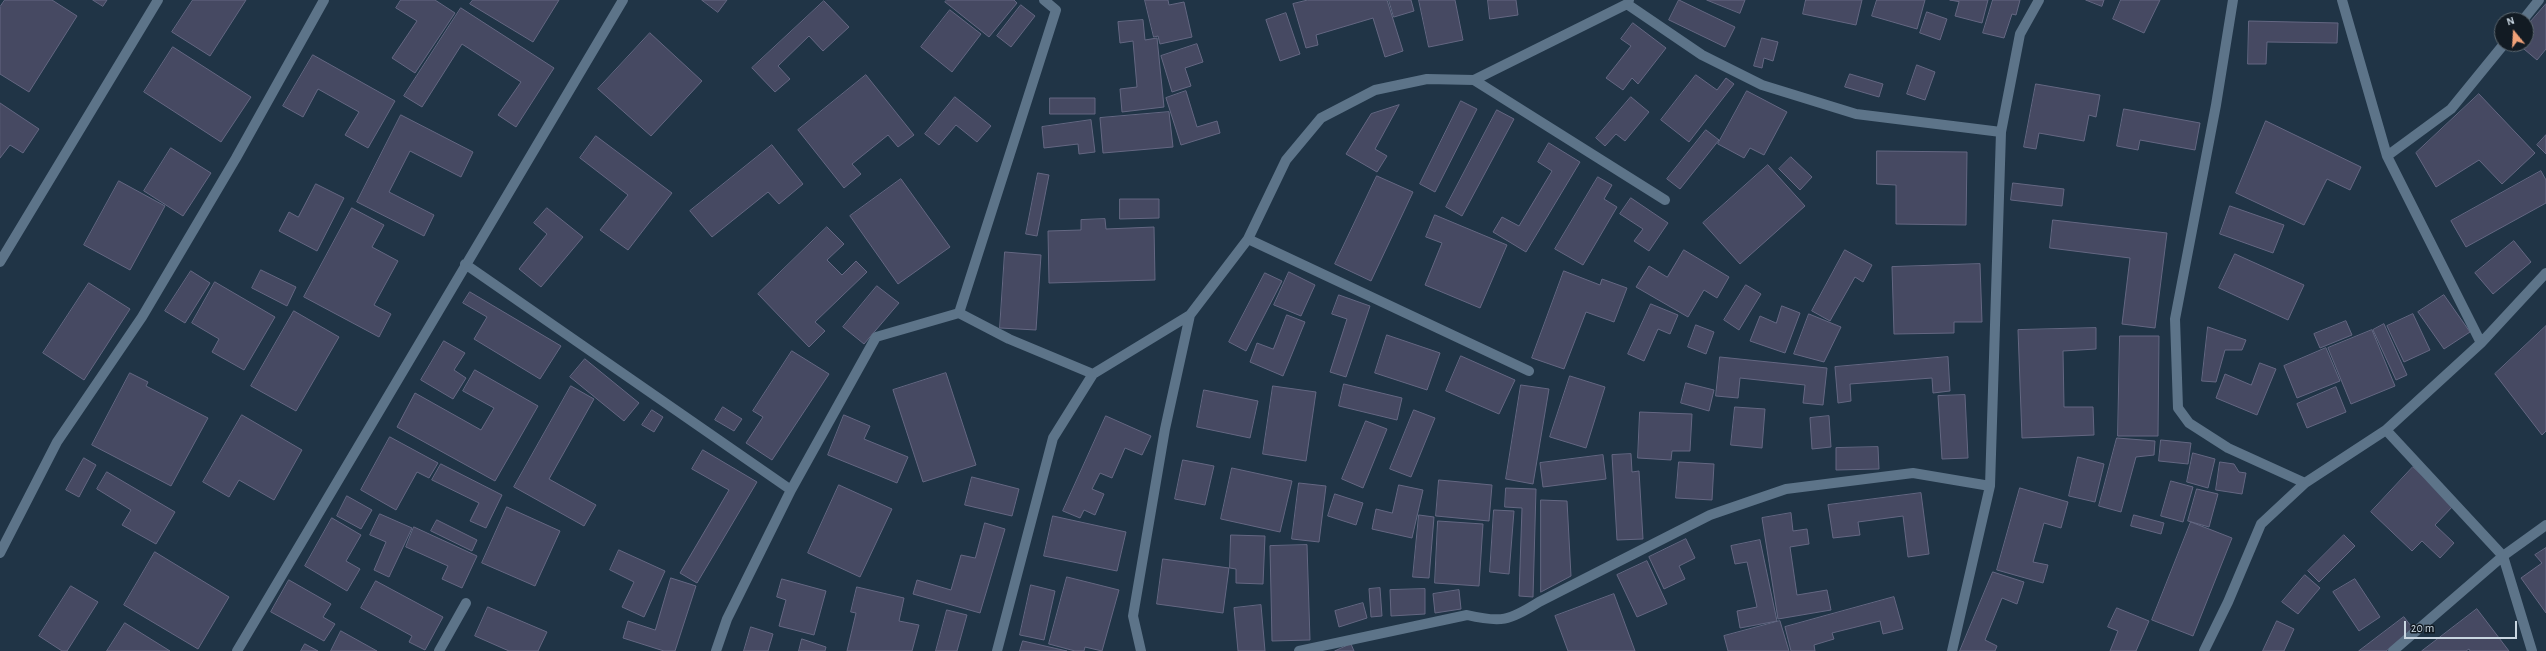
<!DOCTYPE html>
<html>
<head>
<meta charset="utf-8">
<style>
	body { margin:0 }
	#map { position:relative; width:2546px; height:651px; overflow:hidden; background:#203446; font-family:"Alegreya Sans",sans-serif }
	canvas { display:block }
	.north { position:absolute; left:2494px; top:12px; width:40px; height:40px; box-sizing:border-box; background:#121b23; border:1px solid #5b666f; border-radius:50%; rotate:342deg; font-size:11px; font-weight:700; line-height:16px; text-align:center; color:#c9d6e1 }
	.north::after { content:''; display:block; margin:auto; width:14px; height:18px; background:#f0a279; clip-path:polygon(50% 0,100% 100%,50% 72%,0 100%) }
	.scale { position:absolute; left:2404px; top:621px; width:113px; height:18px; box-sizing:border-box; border:2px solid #c9d6e1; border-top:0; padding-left:5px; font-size:12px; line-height:14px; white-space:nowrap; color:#c9d6e1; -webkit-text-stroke:3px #121b23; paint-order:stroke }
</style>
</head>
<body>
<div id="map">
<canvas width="2546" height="651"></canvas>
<div class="north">N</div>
<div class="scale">20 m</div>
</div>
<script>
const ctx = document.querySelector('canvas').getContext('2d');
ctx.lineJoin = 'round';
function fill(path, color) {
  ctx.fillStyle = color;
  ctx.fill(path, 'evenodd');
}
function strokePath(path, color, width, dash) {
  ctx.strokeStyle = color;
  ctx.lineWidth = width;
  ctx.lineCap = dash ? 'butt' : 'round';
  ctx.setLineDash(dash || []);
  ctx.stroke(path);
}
const building = new Path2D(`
	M5,0H52L77,16L29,92L0,74V7Z
	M93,0H107L103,6Z
	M193,0H246L210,56L172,32Z
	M401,0H435L455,13L415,73L392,58L417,21L396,8Z
	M473,0H559L533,42L470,4Z
	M702,0H727L718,12Z
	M947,0H1014L1017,3L989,37L945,2Z
	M1145,0H1168L1169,5L1184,2L1192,37L1160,44L1158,36L1154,37Z
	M1308,0H1387L1403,51L1385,57L1373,18L1316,35L1318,45L1306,48L1293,4Z
	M1389,0H1411L1414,11L1394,17Z
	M1419,0H1455L1463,40L1429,47Z
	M1488,0H1516L1518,15L1490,19Z
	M1679,0L1735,27L1725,47L1669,20Z
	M1707,0H1745L1740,13Z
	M1806,0H1862L1856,25L1803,14Z
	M1877,0H1925L1917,29L1872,16Z
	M1950,0H1988L1982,23L1955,16L1959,2Z
	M1993,0H2020L2016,15L2012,14L2004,38L1983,33Z
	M2086,0H2104L2102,6Z
	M2121,0H2160L2144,33L2113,19Z
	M824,1L849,27L823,51L809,36L778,66L790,79L775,92L752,68Z
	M2546,4V49L2537,60L2518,44H2526V27Z
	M1021,5L1035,16L1011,47L997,36Z
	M461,8L554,68L516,127L498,115L521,82L462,44L422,107L404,96Z
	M950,10L981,34L952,72L921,47Z
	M1927,12L1947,19L1940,40L1920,33Z
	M1286,13L1300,54L1280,61L1266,20Z
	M1143,20L1145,40L1157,38L1164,107L1122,112L1120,89L1137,87L1133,41L1120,43L1118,22Z
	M2249,21L2338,23L2337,43L2267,42L2266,64H2248Z
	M1633,23L1666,48L1638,84L1632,78L1623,90L1606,78L1631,46L1621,39Z
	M650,33L702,81L651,136L598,89Z
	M1762,38L1778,42L1773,61L1764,58L1762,68L1754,66Z
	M1197,44L1203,62L1185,68L1191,86L1172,92L1161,56Z
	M173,47L251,97L221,142L144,92Z
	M313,55L395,101L368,148L345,135L359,112L318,89L303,117L283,106Z
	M1917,65L1935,72L1925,100L1907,94Z
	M1850,74L1883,84L1879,97L1845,87Z
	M866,75L914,135L898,147L888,135L852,164L861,174L844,188L798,130Z
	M1696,75L1717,90L1726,78L1734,84L1689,142L1661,120Z
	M2036,84L2100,95L2096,117L2089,115L2084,141L2039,133L2036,149L2024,147Z
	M1186,91L1197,127L1217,121L1220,133L1181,145L1166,98Z
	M1747,91L1787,112L1764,155L1750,148L1744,158L1718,144Z
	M2479,94L2535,153L2502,184L2479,160L2436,187L2416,153Z
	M955,97L991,126L977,142L956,125L939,145L925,134Z
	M1631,97L1649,112L1625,141L1616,134L1605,146L1596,138Z
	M1050,98H1095V114H1050Z
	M1461,101L1477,109L1435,192L1420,184Z
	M0,103L39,129L23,153L10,145L0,158Z
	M1399,105L1375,149L1387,156L1377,172L1346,154L1371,114Z
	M2124,109L2200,123L2195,150L2140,140L2138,150L2117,146Z
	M1497,110L1514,119L1462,216L1446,207Z
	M1169,112L1173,147L1103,153L1100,118Z
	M401,115L473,152L461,177L410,151L389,192L434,215L424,236L357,202Z
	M1091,120L1095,152L1079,154L1078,144L1044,148L1042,127Z
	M2266,121L2361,167L2350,190L2327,179L2304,225L2236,193Z
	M1706,130L1719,140L1680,189L1667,179Z
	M2546,135V154L2537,145Z
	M596,136L672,193L628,250L600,230L628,195L580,158Z
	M1549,143L1580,162L1526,252L1493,232L1502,217L1519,226L1552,171L1538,162Z
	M772,145L803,184L779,204L768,192L712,237L690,211Z
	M171,148L211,173L183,216L144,191Z
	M1877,151L1967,152L1966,225L1896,224V185L1877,184Z
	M1791,157L1812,177L1800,190L1779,169Z
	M1768,165L1805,206L1740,264L1703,223Z
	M2541,171L2546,180V203L2466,247L2451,221Z
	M1038,173L1049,175L1037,236L1026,234Z
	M1377,176L1413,192L1371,281L1335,264Z
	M1598,177L1612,185L1604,199L1617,207L1583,265L1555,249Z
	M901,179L950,247L898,284L850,216Z
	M119,181L165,206L130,270L84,245Z
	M2013,183L2064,189L2062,206L2011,200Z
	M316,184L344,198L317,251L279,231L289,212L298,217Z
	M1631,198L1668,223L1649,251L1634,241L1643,229L1620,214Z
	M1120,199H1159V218L1120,219Z
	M2230,206L2284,225L2273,253L2220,234Z
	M352,208L384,225L372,247L398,261L374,305L391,314L379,337L304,297Z
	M547,208L583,237L541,287L519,269L547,234L534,223Z
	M1435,215L1507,245L1480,308L1425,285L1442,243L1426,237Z
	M1105,219L1106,229L1154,227L1155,280L1049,283L1048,231L1081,230V220Z
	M2053,220L2167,233L2155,328L2122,324L2130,258L2050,248Z
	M827,227L844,244L827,260L842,275L856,261L867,272L815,322L825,331L809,347L758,294Z
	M2514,241L2531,262L2493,294L2475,273Z
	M1684,250L1729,277L1717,298L1704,290L1688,317L1636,287L1649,266L1667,277Z
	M1845,250L1872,265L1863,282L1855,277L1830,321L1812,311Z
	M1005,252L1041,255L1036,330L1000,328Z
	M2235,254L2304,285L2288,320L2219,288Z
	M1980,264L1982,322H1954V333L1894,334L1892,267Z
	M261,270L296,287L287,306L252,288Z
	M191,271L210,283L185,323L165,311Z
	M1564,271L1600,285L1602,279L1627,288L1614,322L1586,312L1564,369L1532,358Z
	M1289,272L1315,285L1301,316L1274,305Z
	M1265,273L1282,281L1246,351L1229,342Z
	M215,282L275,317L244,370L212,352L219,339L192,323Z
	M89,283L130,309L84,380L43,353Z
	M1746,285L1761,294L1739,330L1724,320Z
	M877,286L899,303L864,344L843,327Z
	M470,292L561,346L540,379L474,339L487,317L463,303Z
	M1339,295L1370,306L1346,377L1330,372L1347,319L1332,314Z
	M2444,295L2470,332L2444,349L2418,312Z
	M1651,304L1678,315L1670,334L1658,329L1644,361L1628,354Z
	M1782,306L1800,313L1785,353L1750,341L1760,316L1776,323Z
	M294,311L339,337L296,411L251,386Z
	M1809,314L1841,327L1824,362L1794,354Z
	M2413,314L2430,350L2404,362L2387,326Z
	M1287,315L1305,322L1283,376L1250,362L1257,343L1273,349Z
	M2346,321L2352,335L2320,348L2314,334Z
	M2384,324L2407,375L2396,380L2373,330Z
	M1696,325L1714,332L1706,354L1688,347Z
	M2546,326V431L2542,435L2495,374Z
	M2208,327L2246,340L2242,350H2225L2216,382L2202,381Z
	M2096,328V349L2063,351L2064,407H2093L2094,435L2022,438L2018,330Z
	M2372,330L2395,386L2351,404L2328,348Z
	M1387,335L1440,353L1427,390L1375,373Z
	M2120,336H2159L2158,436H2118Z
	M444,341L465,353L454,370L466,378L453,399L421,380Z
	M2326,348L2340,381L2297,398L2284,366Z
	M792,351L829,374L772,460L746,443L763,417L753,411Z
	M1461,356L1515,380L1499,414L1446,391Z
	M1720,357L1827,368L1823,405L1803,403L1805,385L1740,378L1738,398L1716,396Z
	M1948,357L1950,391L1933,393L1932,378L1850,384L1851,401L1838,403L1835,367Z
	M585,359L639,403L624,421L570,377Z
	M2260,363L2276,369L2257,415L2216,398L2225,374L2251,385Z
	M475,370L538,406L495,481L397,427L415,393L481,430L494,408L463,391Z
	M130,373L148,382L146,386L208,418L171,486L92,445Z
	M946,373L976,465L923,482L893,390Z
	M1570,376L1605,387L1586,448L1550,437Z
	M1686,383L1714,390L1709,411L1681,403Z
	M1344,384L1402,398L1397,420L1339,406Z
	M1521,385L1549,389L1533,484L1506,479Z
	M571,386L594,399L549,479L596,505L584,526L514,487Z
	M1273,386L1316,392L1306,461L1263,454Z
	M2336,387L2346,412L2307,428L2297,404Z
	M1204,390L1258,401L1250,438L1197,427Z
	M1965,395L1968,458L1942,459L1938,396Z
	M723,407L742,419L734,431L715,420Z
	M1735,407L1765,409L1762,448L1731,445Z
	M652,410L663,417L654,432L642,425Z
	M1414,410L1435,418L1411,477L1390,469Z
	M1640,412L1692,414L1690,451H1672L1671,460L1638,458Z
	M242,415L302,450L274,500L239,480L229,497L203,482Z
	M844,415L870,426L864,439L908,457L897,483L828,455Z
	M1106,416L1151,436L1142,455L1125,448L1112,478L1100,473L1092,489L1104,494L1095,515L1084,510L1080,518L1063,511Z
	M1829,416L1831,447L1812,449L1810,418Z
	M1366,421L1387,429L1363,488L1342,479Z
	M390,437L438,463L429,478L417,472L396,510L361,490Z
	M2117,438L2155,441L2154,455L2136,457L2121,512L2099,506Z
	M2161,440L2191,443L2188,464L2159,461Z
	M1878,447L1879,469L1836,470V448Z
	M703,450L757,482L697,583L680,573L729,490L692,469Z
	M2193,453L2215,459L2208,488L2187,482Z
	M1631,454L1632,472L1639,471L1643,539L1617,540L1612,455Z
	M1603,455L1606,479L1543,487L1540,463Z
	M2078,457L2104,464L2095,502L2069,496Z
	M84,458L96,465L79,497L66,490Z
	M1183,460L1214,466L1205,505L1175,499Z
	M1679,462L1714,464L1712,500L1676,498Z
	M2220,462L2234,464L2239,472L2246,473L2242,494L2216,490Z
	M441,464L502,495L486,528L470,521L479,503L432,480Z
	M2413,467L2454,505L2435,525L2454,543L2440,558L2422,541L2412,551L2371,512Z
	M1232,468L1292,481L1280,532L1221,519Z
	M107,472L175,512L156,544L122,525L131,510L97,489Z
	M972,477L1019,489L1012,516L965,505Z
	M1439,480L1492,485L1489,521L1436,516Z
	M2171,481L2193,487L2183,522L2161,516Z
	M1299,483L1326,486L1319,542L1292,539Z
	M839,485L892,509L860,577L808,553Z
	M1399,485L1423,490L1412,538L1372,529L1376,509L1392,513Z
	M1506,488L1536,489L1533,597L1519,596L1522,508L1505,507Z
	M2020,488L2068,502L2061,528L2044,523L2033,562L2048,565L2043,583L1997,570Z
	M2197,489L2218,494L2209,527L2188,521Z
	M1921,493L1929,554L1908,557L1903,516L1858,522L1860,535L1833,538L1828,505Z
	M1335,494L1363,503L1356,525L1328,516Z
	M347,496L372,510L361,529L337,516Z
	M1541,500L1567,501L1571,576L1541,592Z
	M507,507L560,531L535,586L482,563Z
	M1494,510L1514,511L1509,574L1490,572Z
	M1791,513L1793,531L1807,529L1809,544L1790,547L1797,595L1827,590L1831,610L1778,619L1762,518Z
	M380,514L412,528L389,577L374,570L386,542L370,535Z
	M1419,515L1434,517L1429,578L1413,577Z
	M2134,515L2164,523L2161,534L2131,526Z
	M1053,516L1126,532L1117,571L1044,556Z
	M332,518L361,535L346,561L360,569L347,591L305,566Z
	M437,520L477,540L472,551L431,531Z
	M1438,521L1483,524L1479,586L1435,583Z
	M2191,522L2232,538L2193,636L2152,620Z
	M985,523L1005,529L980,613L913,594L917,580L951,590L961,555L975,558Z
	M414,527L477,556L462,588L442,579L448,566L406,547Z
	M1231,535L1265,536L1263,584L1236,583V569L1230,568Z
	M2344,535L2355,546L2319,582L2308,571Z
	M1686,539L1695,558L1679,566L1685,579L1664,589L1649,557Z
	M1760,540L1777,621L1740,628L1737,611L1757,607L1747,562L1735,564L1731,546Z
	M1307,545L1310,640L1272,641L1270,546Z
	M2546,548V613L2521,578L2542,563L2535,555Z
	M619,550L665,571L644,617L622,607L634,582L610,570Z
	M155,552L229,597L198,649L124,605Z
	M1163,559L1229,568L1223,613L1157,604Z
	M1647,561L1667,604L1637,617L1617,575Z
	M1993,572L2024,582L2017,604L2002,598L1985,640L1997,646L1995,651H1960Z
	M2305,575L2320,588L2298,614L2282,602Z
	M1067,577L1119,590L1102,651L1085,647L1084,651H1075L1049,644Z
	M671,578L696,586L675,651H664L623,638L628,621L655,630Z
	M782,579L826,591L814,635L779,626L786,600L777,597Z
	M2355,579L2380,617L2359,631L2333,592Z
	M289,580L331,604L323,617L335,624L324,641L271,612Z
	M376,581L443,617L425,650L409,642L412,636L361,608Z
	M1031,585L1055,591L1044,640L1020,635Z
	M71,586L98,602L67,651H62L39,636Z
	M857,587L904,598L899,621L919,625L912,651H847L856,613L851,612Z
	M1380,588L1382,616L1371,617L1369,589Z
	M1425,589V614L1391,616L1390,590Z
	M1459,590L1461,609L1435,613L1433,594Z
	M1614,594L1635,651H1568L1555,616Z
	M1894,597L1903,629L1883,634L1880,621L1832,633L1834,639L1814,645L1815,651H1791L1785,627Z
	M1363,603L1367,618L1339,627L1335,611Z
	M1261,605L1265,651H1238L1234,608Z
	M488,607L547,632L538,651H509L475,636Z
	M2117,608L2149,621L2136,651H2110L2118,631L2108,627Z
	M2477,609L2509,651H2470L2469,649L2466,651H2422Z
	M947,610L967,615L957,651H936Z
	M2404,617L2414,630L2386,651H2359Z
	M1780,621L1789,651H1728L1724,636Z
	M2277,621L2294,629L2284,651H2263Z
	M125,623L170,651H107Z
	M751,627L773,634L768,651H744Z
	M341,631L377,651H331Z
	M802,639L826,647L825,651H799Z
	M1023,641L1067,651H1020Z
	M305,644L318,651H301Z
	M1351,644L1354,651H1335Z`);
fill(building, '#464962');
strokePath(building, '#646782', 1);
strokePath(new Path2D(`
	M2233,0L2216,105L2175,319L2178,408L2189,423L2228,448L2305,483
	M2342,0L2387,156L2481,343
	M1627,4L1702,55L1762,85L1856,114L2001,132
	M2523,20L2539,0
	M1474,80L1665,200
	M2387,156L2451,109L2504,44
	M1248,239L1529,371
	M0,262L158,0
	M465,264L791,490
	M959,313L1009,339L1093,374
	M2386,430L2503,556L2532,651
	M0,553L57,442L142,317L236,158L324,0
	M237,651L623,0
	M439,651L466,603
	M716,651L727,619L791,490L876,337L959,313L1056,10L1044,0
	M997,651L1053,438L1093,374L1190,315L1248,239L1286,160L1321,118L1375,90L1427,79L1474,80L1627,4L1629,0
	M1141,651L1133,616L1165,429L1190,315
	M1299,651L1467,615C1501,623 1509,621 1539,602L1710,515L1786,489L1913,473L1990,486
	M1952,651L1990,486L2001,132L2020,34L2039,0
	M2204,651L2228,602L2261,524L2305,483L2386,430L2481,343L2546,273
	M2393,651L2503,556L2546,525`), '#5d7489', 10);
</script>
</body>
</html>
